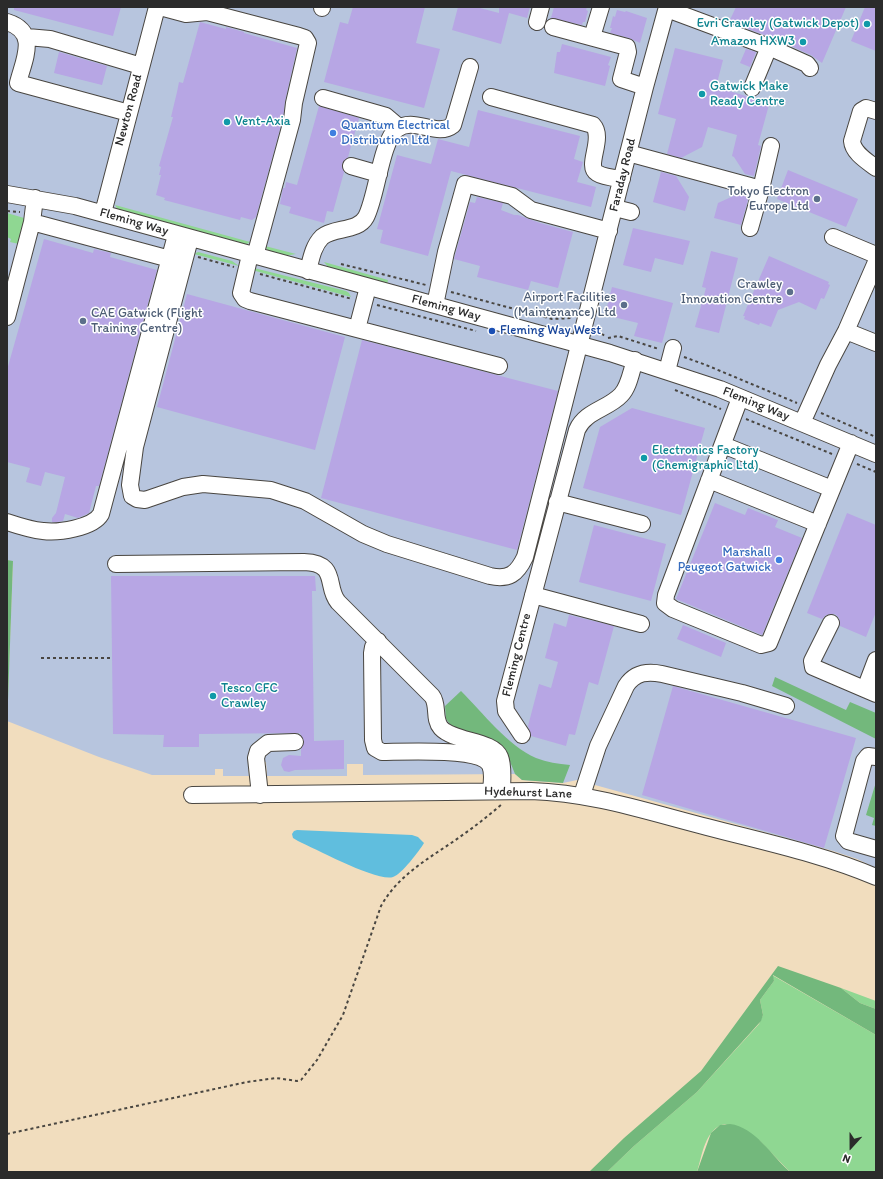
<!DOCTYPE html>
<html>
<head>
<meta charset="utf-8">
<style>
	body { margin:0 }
	#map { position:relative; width:883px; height:1179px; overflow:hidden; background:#f1ddbe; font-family:Itim,sans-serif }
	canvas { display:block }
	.frame { position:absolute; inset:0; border:8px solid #2b2b2b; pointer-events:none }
	.north { position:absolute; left:831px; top:1127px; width:40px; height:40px; -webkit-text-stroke:3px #fff; paint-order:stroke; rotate:201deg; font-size:11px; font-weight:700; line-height:16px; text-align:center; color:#2b2b2b }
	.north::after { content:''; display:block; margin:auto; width:14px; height:18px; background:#2b2b2b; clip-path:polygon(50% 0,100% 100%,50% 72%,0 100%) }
</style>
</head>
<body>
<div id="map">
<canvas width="883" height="1179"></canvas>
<div class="frame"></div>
<div class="north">N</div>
</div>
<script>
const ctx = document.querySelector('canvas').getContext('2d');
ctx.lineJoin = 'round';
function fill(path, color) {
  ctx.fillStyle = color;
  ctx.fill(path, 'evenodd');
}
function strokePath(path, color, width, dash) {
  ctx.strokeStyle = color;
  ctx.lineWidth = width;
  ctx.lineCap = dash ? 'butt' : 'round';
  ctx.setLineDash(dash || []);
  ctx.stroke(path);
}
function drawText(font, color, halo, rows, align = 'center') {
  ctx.font = font + ' Itim,sans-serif';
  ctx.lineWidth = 3;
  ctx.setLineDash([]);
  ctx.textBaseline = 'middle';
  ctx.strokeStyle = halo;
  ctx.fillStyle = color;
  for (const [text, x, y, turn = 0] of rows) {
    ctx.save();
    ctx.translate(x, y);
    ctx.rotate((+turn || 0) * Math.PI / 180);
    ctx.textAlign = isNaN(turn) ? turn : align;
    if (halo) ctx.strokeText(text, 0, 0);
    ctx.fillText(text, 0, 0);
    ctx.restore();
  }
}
fill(new Path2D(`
	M7,7H876V868L857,859L833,851L577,780L563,783L522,780L515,774L363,775V764H347V776H267L266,762H248L249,776H223V769H215V775H152L99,757L7,721L13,562L7,560Z`), '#b7c5de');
fill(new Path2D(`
	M115,205L250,242L244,246L118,210Z
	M7,213L24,218L19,244L10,242L11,239L7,237Z
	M265,246L296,254L284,256L268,251Z
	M198,252L232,261L239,266L194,254Z
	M324,262L388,280L387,285L330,269Z
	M254,268L346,291L349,293L351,297L252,270Z
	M772,975L876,1035V1172H790L760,1141L725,1124C705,1128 702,1156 697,1172H607L634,1146L697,1092L759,1024L763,1015L760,1000L774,981Z
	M841,988L876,1001V1009L860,1003Z`), '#8fd792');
fill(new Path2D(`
	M7,560L13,561L7,728Z
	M775,677L846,710L850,702L876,713V739L772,686Z
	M461,691C483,713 508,746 536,758C547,762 558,764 570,765L563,783L522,780L515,774L505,749L453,728L446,719L445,706Z
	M876,782V826L872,825L874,818L866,815Z
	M778,966L841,988L860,1003L876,1009V1035L773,975L774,981L760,1000L763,1015L761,1021L697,1092L634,1146L607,1172H589L624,1138L701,1071Z
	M730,1124C755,1127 772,1156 790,1172H697L711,1133L720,1125Z`), '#73b87c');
fill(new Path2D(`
	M297,830L412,835L418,837L424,843C420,850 401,875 393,877C377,882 316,849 298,841L293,838L292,834L294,831Z`), '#60bede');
fill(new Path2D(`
	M14,7H121L113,36L14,10Z
	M353,7H425L416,43L440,49L424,108L324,82L340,22L348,24Z
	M458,7H476L499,13V7H530L527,18L509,13L501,44L452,30Z
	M554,7H587L586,10L588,11L585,22H583L582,25L551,18Z
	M736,7H846L822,63L811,55L773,38L729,22Z
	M865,7H876V51L851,41Z
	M617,10L625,12L626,11L647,18L640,43L629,38L610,33L612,28H610L613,16L615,17Z
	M200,22L226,29V27L244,32V33L297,48L285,101L283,118L256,217L252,220L241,217L240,220L164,200L165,198L156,195L161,175H159L161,167L159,166L173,117H171L177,92L179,82L183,83Z
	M562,44L611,57L608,65L610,66L605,86L554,73L557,52H560Z
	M675,48L723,60L716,87L749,97L770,101L758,145L761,146L754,176L745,174L734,157L732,156L737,135L708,127L702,147L681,158L667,154L676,119L658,114Z
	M746,49L756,52L750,67L740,63Z
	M59,52L107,66L102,85L54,73Z
	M319,106L359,118L348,157L342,164L344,172L333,212L327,211L324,223L289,213L291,207L280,204L283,188H285L286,182L297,185Z
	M478,110L580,136L574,159L583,162L577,182L596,187L591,207L451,171L428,256L380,243L383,230L377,229L397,155L431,164L438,139L469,147Z
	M788,170L858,199L846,227L777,199Z
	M661,172L676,176L689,197L685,211L653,202Z
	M740,193L749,196L741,225L714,218L718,203Z
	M477,197L503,203L501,210L514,215H518L540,223L573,232L558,288L531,281L528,290L477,277L480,266L454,259L470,202L475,203Z
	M633,228L690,241L683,265L655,258L651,272L623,265Z
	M44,239L93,253L94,249L111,253L110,257L157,270L99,486H96L89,513L78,518L65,514L63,521L57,522H52V518L56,513L65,477L45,472L41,486L26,482L30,468L7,462V370Z
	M711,251L738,258L719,333L695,327L706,288L702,287Z
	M769,256L829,282L828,284L830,285L824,299L821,298L816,310L799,302L778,310L771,327L760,323L759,325L744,319L745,316H743Z
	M612,287L673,303L662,343L634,336L638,323L605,315Z
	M187,294L345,337L315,450L157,407Z
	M362,340L558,391L517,550L321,498Z
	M632,408L705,428L681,515L583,488L600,427Z
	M715,503L745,515L748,508L778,520L775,527L802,538L762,635L676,599Z
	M847,513L876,525V612L866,637L840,626L839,618L835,614L826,615L822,619L807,613Z
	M594,525L666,544L651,601L579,582Z
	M111,576H315L316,591H312L314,741L344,740V769L295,770L289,772L284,771L281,765L283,758L289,755L301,756V750L304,742L300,733L199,734V747H163L164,735L113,734Z
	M569,615L614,626L598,685L589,682L575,735L569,734L566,746L531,736L528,726L539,684L551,688L558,662L545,658L554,623L566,627Z
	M683,625L726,643L721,657L677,639Z
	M673,686L856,738L824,848L642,795Z`), '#b7a6e4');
const minor = new Path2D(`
	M160,7L186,14L207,12L299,36L305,38L308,43L294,103L292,120L255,256
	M322,8V7
	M667,9L769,47L807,64L810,68
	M7,22C39,32 24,59 18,83L129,113
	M537,22L541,7
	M553,27L627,47L628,52L621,79L645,87
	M27,37L50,39L141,66
	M592,37L601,7
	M752,88L769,47
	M491,97L593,125C605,138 585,166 597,173C603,177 614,178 622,179
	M323,98L386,116L399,127
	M876,111L866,108L861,111L852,141C853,153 867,161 876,168
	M628,153L761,189L750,228
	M351,166L379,174
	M761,189L771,146
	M7,194L75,206L610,353L720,389L876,454
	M615,208L631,212
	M103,213L157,7
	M32,222L170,259
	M833,237L876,255
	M190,239L135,447L130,485L132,496L137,499L145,500L183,487L203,484L271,490L305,501L363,534L387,544L490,576C509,580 517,574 525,557L645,87L667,7
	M250,255L241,293L245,299L250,301L357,329L368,287
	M308,271C311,259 313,246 322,237C334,227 358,232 366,217C377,196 381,141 397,129C414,116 437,138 453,125L470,67
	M435,305L446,252L465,184L512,196L531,210L609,231
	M7,317L32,222L35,198
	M357,329L499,366
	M846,331L876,343
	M667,371L673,348
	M740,398L666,595L665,603L673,609L761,645L769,643L851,443
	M802,423L828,365L846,331L876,262
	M723,445L832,489
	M709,480L818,524
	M557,502L642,524
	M7,522C19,526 31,530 43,531C58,533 93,528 101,514L176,235
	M116,564L304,562C339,563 325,587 338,602L432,696C439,705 433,719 441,728C454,742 493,740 500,757C504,767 502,780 502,791
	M533,595L641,624
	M831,623L812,661L813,667L876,694
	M378,641L373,647L372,653L373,740L375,748L382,752C401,752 480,747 490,765C493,772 492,782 491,789
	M865,689L876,660
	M522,735L506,711L505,701L577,430C585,411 608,409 621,395C629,387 631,372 635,360
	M876,757L868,756L864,761L844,836L848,841L876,849
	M192,795L531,791C593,793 648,812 707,827C764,842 822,854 876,877
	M260,795L256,758L258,751L268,743L295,742
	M582,795L598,746L626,686C635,672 648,671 662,674L742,693L786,706`);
strokePath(minor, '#494641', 18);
strokePath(new Path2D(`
	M7,211L20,212
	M198,257L234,267
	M341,264L426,285
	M260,274L352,299
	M451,292L552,319L573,318
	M377,305L476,331
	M597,330L606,337
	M608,338L618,336L659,349
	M684,357L706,365L797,403
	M675,390L721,409
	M821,413L876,437
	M746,419L832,454
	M857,464L876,472
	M41,658H112
	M7,1134L247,1082L276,1078L297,1081L301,1080L317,1060L343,1015L381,906C400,872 434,856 464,834C477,825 489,815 501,805`), '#494641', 2, [3, 3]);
strokePath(minor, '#fff', 16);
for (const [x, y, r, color] of [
	[867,24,4,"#0f9aa8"],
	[803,42,4,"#0f9aa8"],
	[702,94,4,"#0f9aa8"],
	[227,122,4,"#0f9aa8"],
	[333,133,4,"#3f7fe0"],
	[817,199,4,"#5c6f8a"],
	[790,292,4,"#5c6f8a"],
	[624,305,4,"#5c6f8a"],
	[83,321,4,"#5c6f8a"],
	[492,331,4,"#1a4fb4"],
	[644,458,4,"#0f9aa8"],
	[779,560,4,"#3f7fe0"],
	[213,696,4,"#0f9aa8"]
]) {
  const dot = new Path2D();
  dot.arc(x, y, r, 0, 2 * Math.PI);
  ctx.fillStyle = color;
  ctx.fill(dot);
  strokePath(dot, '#fff', 1.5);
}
drawText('13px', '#0d838f', '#fff', [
	["Evri Crawley (Gatwick Depot)",859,24,"right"],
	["Amazon HXW3",795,42,"right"],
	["Gatwick Make",710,87],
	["Ready Centre",710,102],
	["Vent-Axia",235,122],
	["Electronics Factory",652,451],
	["(Chemigraphic Ltd)",652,466],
	["Tesco CFC",221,689],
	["Crawley",221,704]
], 'left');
drawText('13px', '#2b2b2b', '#fff', [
	["Newton Road",129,110,-75],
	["Faraday Road",623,175,-76],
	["Fleming Way",134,222,16],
	["Fleming Way",446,308,15],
	["Fleming Way",756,404,22],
	["Fleming Centre",517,655,-76],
	["Hydehurst Lane",528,793,2]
]);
drawText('13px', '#366cbe', '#fff', [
	["Quantum Electrical",341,126],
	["Distribution Ltd",341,141],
	["Marshall",771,553,"right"],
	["Peugeot Gatwick",771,568,"right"]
], 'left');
drawText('13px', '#4e5e75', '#fff', [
	["Tokyo Electron",809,192],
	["Europe Ltd",809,207],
	["Crawley",782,285],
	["Innovation Centre",782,300],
	["Airport Facilities",616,298],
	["(Maintenance) Ltd",616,313],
	["CAE Gatwick (Flight",91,314,"left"],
	["Training Centre)",91,329,"left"]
], 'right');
drawText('13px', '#164399', '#fff', [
	["Fleming Way West",500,331]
], 'left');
</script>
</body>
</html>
